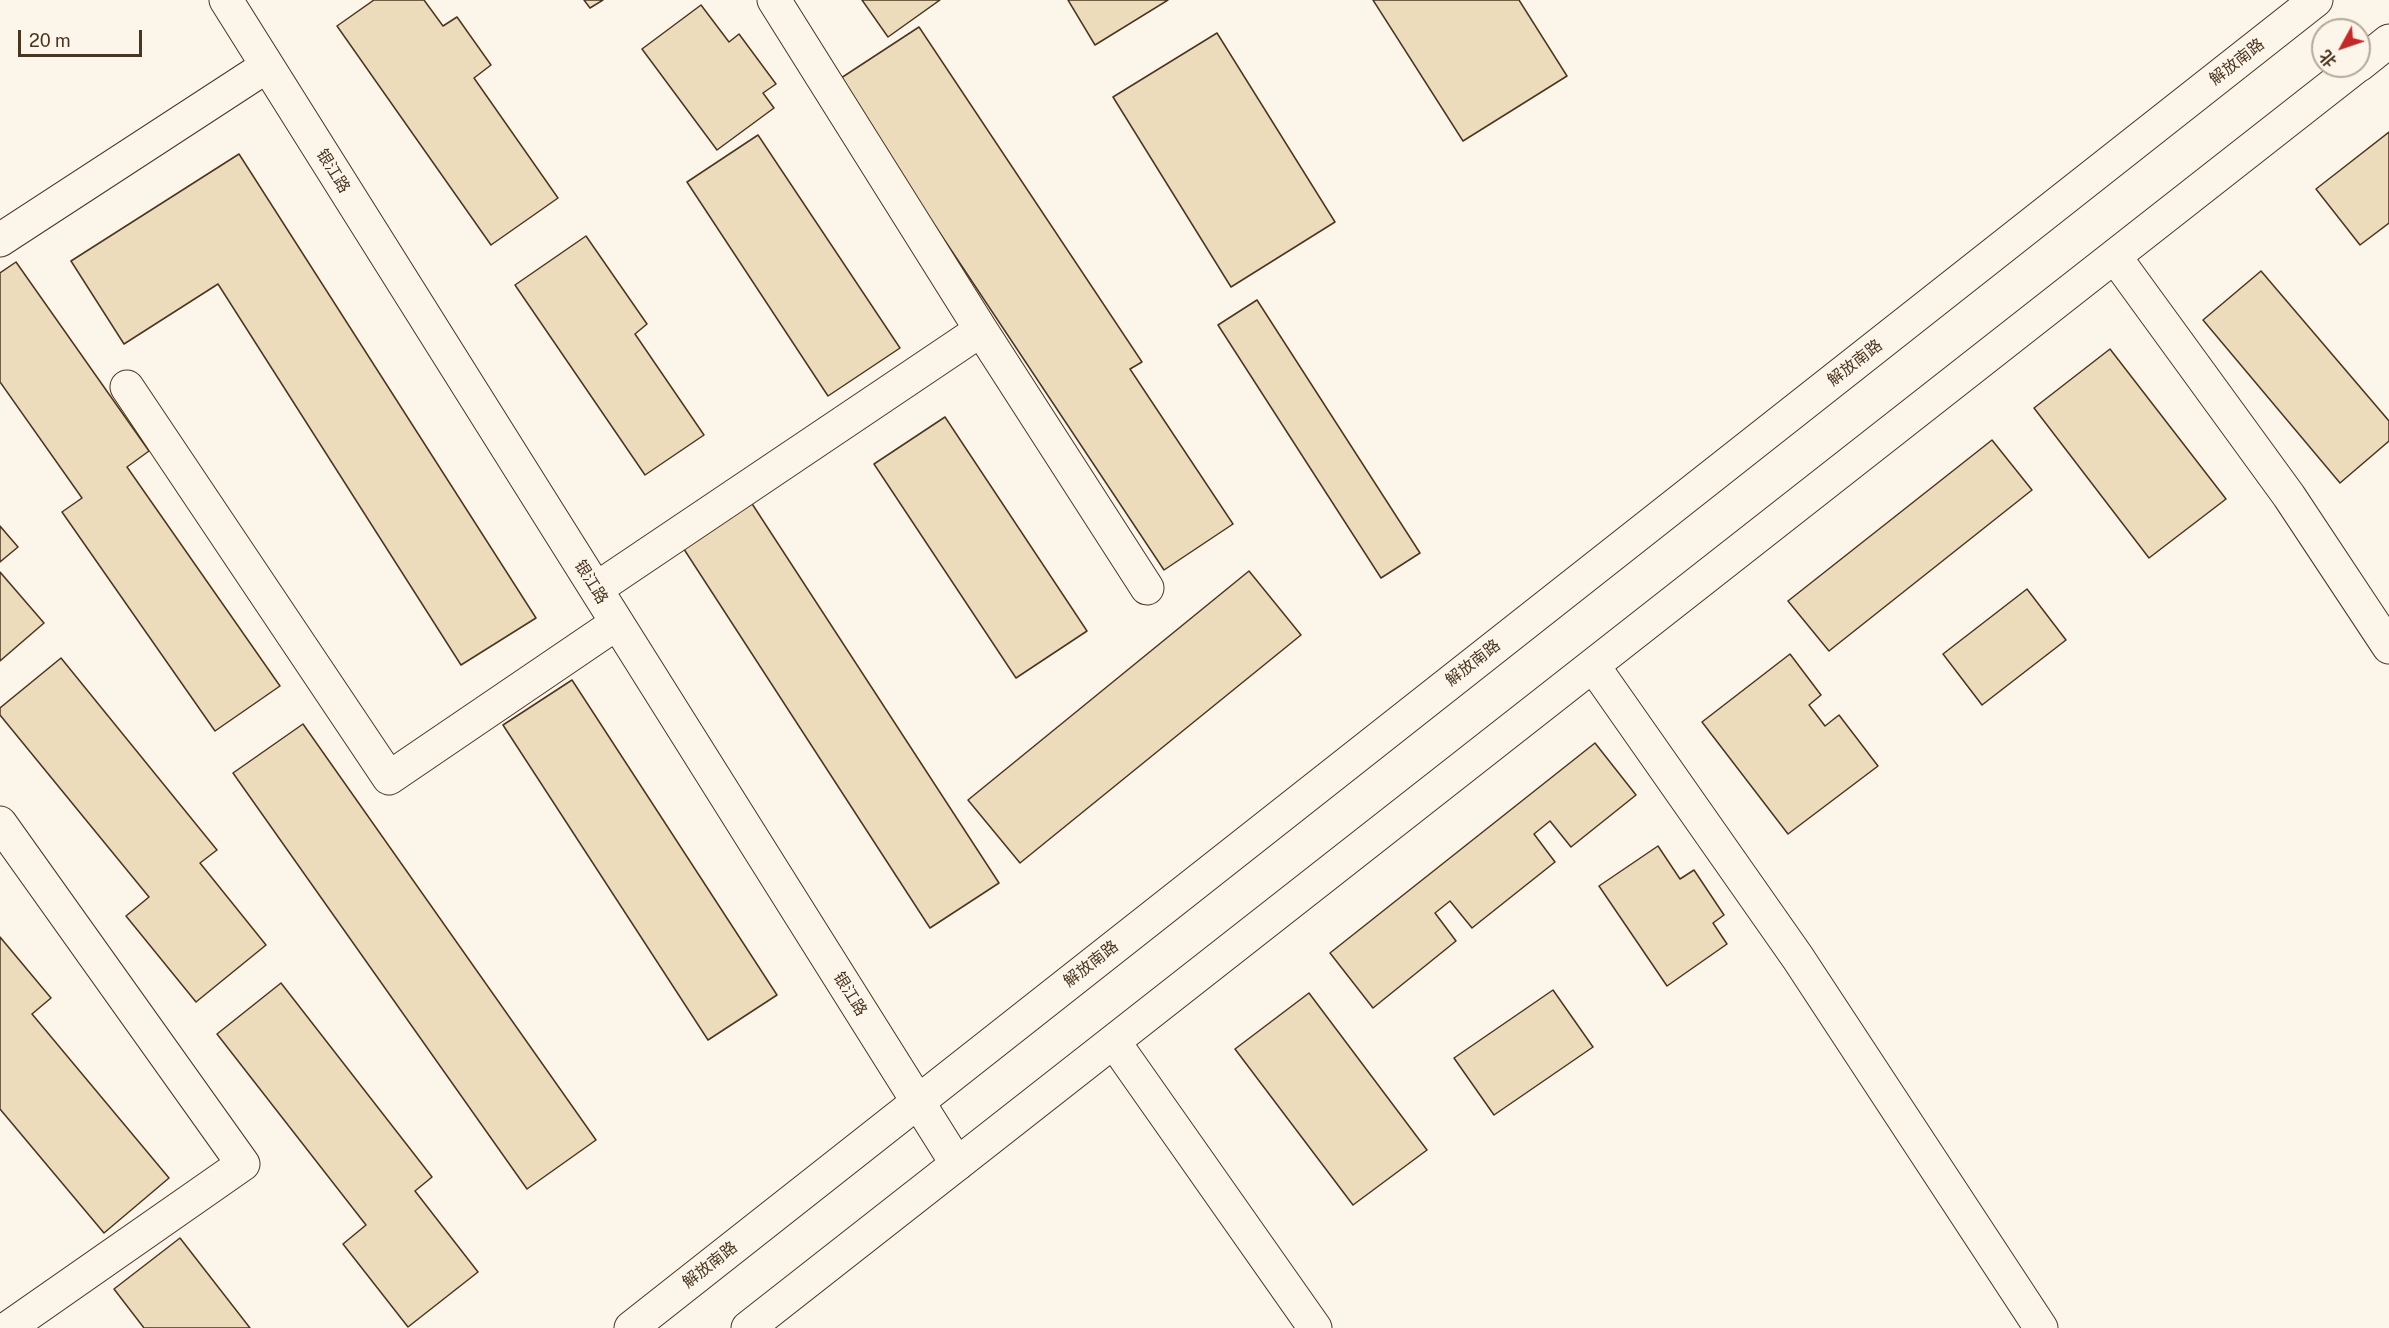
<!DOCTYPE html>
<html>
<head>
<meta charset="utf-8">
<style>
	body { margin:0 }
	#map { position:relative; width:2389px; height:1328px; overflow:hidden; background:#fbf6e9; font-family:"Public Sans","Noto Sans SC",sans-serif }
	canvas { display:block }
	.north { position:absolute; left:2311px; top:18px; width:60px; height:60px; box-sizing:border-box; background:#fbf6e9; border:2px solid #b4a999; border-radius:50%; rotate:230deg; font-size:16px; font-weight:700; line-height:24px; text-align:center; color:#4a3520 }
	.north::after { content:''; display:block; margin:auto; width:21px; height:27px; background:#c62828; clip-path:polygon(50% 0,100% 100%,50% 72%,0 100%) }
	.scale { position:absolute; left:18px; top:30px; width:124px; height:27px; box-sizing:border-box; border:3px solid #4a3520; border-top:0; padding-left:8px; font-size:18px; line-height:21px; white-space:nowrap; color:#4a3520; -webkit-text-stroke:4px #fbf6e9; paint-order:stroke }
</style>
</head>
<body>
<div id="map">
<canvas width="2389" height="1328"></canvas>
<div class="north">北</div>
<div class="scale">20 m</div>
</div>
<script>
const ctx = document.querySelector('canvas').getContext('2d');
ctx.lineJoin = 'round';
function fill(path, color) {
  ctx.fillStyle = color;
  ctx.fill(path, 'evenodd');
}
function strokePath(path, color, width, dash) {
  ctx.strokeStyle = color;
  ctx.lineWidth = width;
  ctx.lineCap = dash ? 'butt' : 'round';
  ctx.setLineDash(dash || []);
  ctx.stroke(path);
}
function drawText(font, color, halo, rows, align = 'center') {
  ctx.font = font + ' "Public Sans","Noto Sans SC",sans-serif';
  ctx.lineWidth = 4.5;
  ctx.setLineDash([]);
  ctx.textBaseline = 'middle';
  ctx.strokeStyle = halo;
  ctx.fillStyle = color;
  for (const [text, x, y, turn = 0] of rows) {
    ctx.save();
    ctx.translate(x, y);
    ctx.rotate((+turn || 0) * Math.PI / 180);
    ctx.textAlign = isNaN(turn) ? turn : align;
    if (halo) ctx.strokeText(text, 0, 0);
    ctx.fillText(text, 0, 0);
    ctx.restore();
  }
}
const building = new Path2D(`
	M374,0H424L443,26L457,17L491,65L474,78L558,198L491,245L337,26Z
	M584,0H603L590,8Z
	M862,0H940L888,37Z
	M1068,0H1168L1095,45Z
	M1373,0H1519L1567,76L1463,141Z
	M701,5L729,42L739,34L776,84L763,93L774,108L717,150L642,49Z
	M919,27L1142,362L1130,369L1233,524L1164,570L838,80Z
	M1217,33L1335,222L1231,287L1113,97Z
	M2389,132V223L2360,245L2316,189Z
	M758,135L900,348L828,396L687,182Z
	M239,154L536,618L461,665L218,284L124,344L71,261Z
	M586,236L647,324L635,334L704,435L645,475L515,285Z
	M16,262L149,451L127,467L280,686L215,731L62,512L82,498L0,382V273Z
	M2261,271L2389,421V441L2340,483L2203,320Z
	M1257,300L1420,553L1381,578L1218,325Z
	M2110,349L2226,499L2149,558L2034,408Z
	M945,417L1087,631L1016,678L874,464Z
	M1992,440L2032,490L1829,651L1788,601Z
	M747,496L999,883L930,928L678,540Z
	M0,526L18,547L0,562Z
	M1249,571L1301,635L1020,863L968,800Z
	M0,572L44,623L0,661Z
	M2027,589L2066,640L1982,705L1943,654Z
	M1790,654L1821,695L1809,705L1825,726L1839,715L1878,766L1788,834L1702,722Z
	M61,658L217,850L200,863L266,945L196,1002L126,916L149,897L0,715V708Z
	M572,680L777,995L708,1040L503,725Z
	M303,724L596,1140L527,1189L233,773Z
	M1595,743L1636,795L1571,847L1550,821L1534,834L1555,862L1472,928L1450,901L1435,913L1456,941L1373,1008L1330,953Z
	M1658,846L1680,879L1694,870L1724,915L1713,923L1727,944L1667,986L1599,886Z
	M0,937L51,998L32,1014L169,1178L104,1233L0,1109Z
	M281,983L432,1177L415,1191L478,1272L408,1327L343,1244L366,1225L217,1034Z
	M1553,990L1593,1047L1494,1115L1454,1058Z
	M1309,993L1427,1150L1353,1205L1235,1049Z
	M180,1238L250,1328H144L114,1289Z`);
fill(building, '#ecdcbc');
strokePath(building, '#4a3520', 1.5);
const minor = new Path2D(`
	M226,0L957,1164
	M774,0L981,330L1147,588
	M0,240L267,66
	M2115,257L2289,496L2389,647
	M127,387L389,778L617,623
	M596,589L981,330
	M1594,667L1798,958L2041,1328
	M0,823L243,1164L8,1328
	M1114,1042L1315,1328`);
const major = new Path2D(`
	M2359,65L2389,41
	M631,1328L2316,0
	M748,1328L2357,66`);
strokePath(minor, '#4a3520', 35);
strokePath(major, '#4a3520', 35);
strokePath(minor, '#fbf6e9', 33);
strokePath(major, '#fbf6e9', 33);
drawText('16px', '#4a3520', '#fbf6e9', [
	["解放南路",2237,62,-38],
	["银江路",333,171,58],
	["解放南路",1855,363,-38],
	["银江路",591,582,58],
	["解放南路",1473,663,-38],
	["解放南路",1091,964,-38],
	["银江路",850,994,58],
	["解放南路",710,1265,-38]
]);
</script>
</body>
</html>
